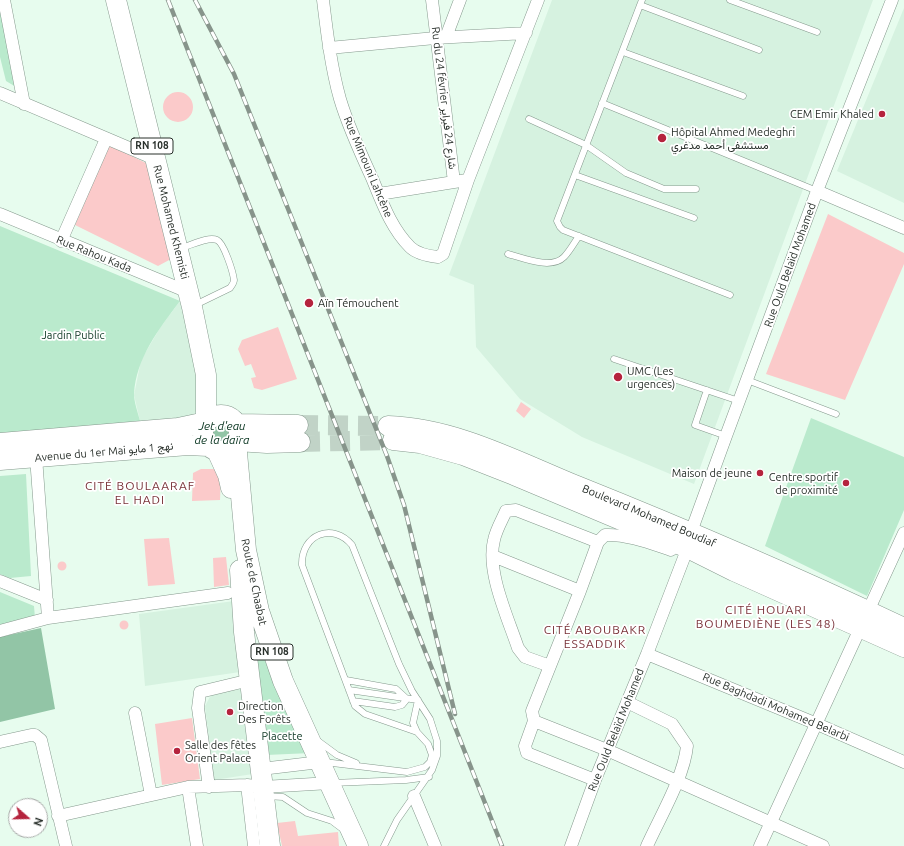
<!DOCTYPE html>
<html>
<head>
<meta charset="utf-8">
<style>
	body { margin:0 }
	#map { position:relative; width:904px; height:846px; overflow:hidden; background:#e7fcee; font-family:Ubuntu,sans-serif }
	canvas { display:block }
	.north { position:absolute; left:8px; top:798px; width:40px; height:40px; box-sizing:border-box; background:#fff; border:1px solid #a9acaa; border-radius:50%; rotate:110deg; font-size:11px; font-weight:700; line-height:16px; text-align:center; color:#29302b }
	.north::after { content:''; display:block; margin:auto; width:14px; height:18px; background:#b5233d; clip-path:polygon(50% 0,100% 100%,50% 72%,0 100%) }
</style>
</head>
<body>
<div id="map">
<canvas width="904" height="846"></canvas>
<div class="north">N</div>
</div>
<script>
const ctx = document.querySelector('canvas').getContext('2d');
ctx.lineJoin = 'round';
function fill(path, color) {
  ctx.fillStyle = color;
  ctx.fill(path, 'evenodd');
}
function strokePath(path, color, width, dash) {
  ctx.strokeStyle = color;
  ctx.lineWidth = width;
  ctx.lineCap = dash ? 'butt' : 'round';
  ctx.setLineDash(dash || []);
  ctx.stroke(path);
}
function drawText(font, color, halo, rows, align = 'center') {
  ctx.font = font + ' Ubuntu,Vazirmatn,sans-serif';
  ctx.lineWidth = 3.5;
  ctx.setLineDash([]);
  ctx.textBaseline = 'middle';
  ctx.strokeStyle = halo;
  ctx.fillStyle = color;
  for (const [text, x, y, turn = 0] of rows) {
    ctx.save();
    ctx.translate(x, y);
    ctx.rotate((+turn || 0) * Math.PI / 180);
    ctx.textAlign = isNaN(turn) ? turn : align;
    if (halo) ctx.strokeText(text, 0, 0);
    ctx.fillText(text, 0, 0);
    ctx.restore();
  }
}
fill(new Path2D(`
	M552,0H873L694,484L582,437L520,399L476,347L474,285L449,275Z
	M904,8V203L837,171Z
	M180,301L199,368L201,404L189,421H140L134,395L141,360L160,328Z
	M234,601L240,672L145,686L139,614Z
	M245,689L253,774L214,780L205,706L212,693Z`), '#d6f2e0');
fill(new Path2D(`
	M0,0L16,87L6,81L0,57Z
	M0,226L180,301C159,329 136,358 134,394C134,402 138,413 140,421L0,434Z
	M811,418L904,457V510L867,596L765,546Z
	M26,474L31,576L10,578L0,574V476Z
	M0,592L34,606L35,618L0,625Z
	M250,631L311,753L266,755Z`), '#baeacd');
fill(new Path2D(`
	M220,419L229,420L235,427L227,445L222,446L209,437C208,428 212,422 220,419Z
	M41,628L55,709L0,722V637Z`), '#92c5a6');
fill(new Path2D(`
	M163 107a15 15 0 1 1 30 0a15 15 0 1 1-30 0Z
	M109,145L148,164L171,259L158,266L75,225Z
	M828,214L904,253V264L845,400L766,374Z
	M278,327L297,379L262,390L254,388L251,378L256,377L251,364L245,366L238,349L242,340Z
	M521,402L531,409L524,418L516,411Z
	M201,469H214L221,475L220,500L192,501L193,473Z
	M169,538L175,584L148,586L144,539Z
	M226,557L229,585L214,587L213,558Z
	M57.5 566a4.5 4.5 0 1 1 9 0a4.5 4.5 0 1 1-9 0Z
	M119.5 625a4.5 4.5 0 1 1 9 0a4.5 4.5 0 1 1-9 0Z
	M192,718L200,779L162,785L155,724Z
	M295,821L298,836L338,832L339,846H282L277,823Z`), '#fbcaca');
strokePath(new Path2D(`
	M298,425L388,426
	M300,442L393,440`), '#c1d3c7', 20, [20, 10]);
const service = new Path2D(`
	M642,0L557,221L560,227L563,230L730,295
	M730,0L817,32
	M640,5L759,50
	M623,52L743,96
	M602,103L817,191
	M529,119L586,145L626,173L664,189H696
	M575,175L694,218
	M181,248C190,246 208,236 217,240C224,243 233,272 234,280C234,283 232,285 230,288L195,305
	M508,254C523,258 551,270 564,257C570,251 574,243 579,236
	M614,359L739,401
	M747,380L836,414
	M707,390L695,425L726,436
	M346,680L396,689L407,699L402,705L395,707L353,701
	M349,690L418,700
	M318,741L337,755L356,763
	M324,762L407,772L425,767L430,762L432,755L428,744L417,732L413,723L418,700
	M332,783L406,780L429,777
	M266,796L283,797L307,813L332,821L344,830
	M384,846L397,820L432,770L437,756V741L430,719L412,691L399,664L352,545C333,522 301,534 302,565L355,706L365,714L417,732`);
const minor = new Path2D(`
	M4,0L24,104
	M323,0C327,33 331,67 340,99C348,126 360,152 372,178C382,202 391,228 410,247C417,254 429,256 438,257L443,254L468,180L538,0
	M432,0L454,182L468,180
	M446,37L460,0
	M329,48L435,38L526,33
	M0,93L155,159
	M817,191L904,228
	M379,194L454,182
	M0,214L188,292
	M61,241L106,139
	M36,457L48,618
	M493,556L580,591
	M0,581L47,600
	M0,631L48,618L228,593
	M647,654L817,724L904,762
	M550,666L525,657L518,648C508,618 486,571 494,540C496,530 502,520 506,511L516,510L598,542L605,535C627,534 650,543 671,550
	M627,702L672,724L687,746C684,777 660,817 647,846
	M135,713L151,795
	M534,721L607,750L823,846
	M0,742L31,735H35L41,740L66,846
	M261,769L320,762
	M595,780L527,753L525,746L534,721L532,711L580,591L598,542
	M247,785L254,846
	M188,787L197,846
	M209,787L198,708L200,692L250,680
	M414,796L435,846
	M58,816L188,787L247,785L263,787L330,783
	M571,846L595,780L647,654L685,555L691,532L726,436L817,191L892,0
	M760,846L904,533`);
const primary = new Path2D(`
	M116,0L192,307L206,375V421
	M203 433a18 18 0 1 1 36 0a18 18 0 1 1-36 0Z
	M237,424L298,425
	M388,426C454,428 516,461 577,486C687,530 796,577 904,628
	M393,440L420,443L463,455L514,475L688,548L734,571L904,647
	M237,441L267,443L300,442
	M236,442L246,550L259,611L283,681L358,846
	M0,443L178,428L206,422
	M217,451L228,475L231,488
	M0,460L188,445L208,446
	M240,570L244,632L270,846`);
strokePath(service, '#85998d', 7);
strokePath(minor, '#85998d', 13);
strokePath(primary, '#85998d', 21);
strokePath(service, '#fff', 6);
strokePath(minor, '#fff', 12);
strokePath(primary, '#fff', 20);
const rail = new Path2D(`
	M168,0L502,846
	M195,0L234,74L387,456L404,505L455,714`);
strokePath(rail, '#87948b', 4.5);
strokePath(rail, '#fff', 3, [9]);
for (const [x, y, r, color] of [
	[882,114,4,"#b5233d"],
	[662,138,5,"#b5233d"],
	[309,303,5,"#b5233d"],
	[618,377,5,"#b5233d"],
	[760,473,4,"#b5233d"],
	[846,483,4,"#b5233d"],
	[230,712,4,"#b5233d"],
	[177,751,4,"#b5233d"]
]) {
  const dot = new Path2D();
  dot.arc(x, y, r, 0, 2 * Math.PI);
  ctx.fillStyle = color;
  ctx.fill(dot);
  strokePath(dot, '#fff', 1.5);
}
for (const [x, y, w] of [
	[152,146,42],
	[272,652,42]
]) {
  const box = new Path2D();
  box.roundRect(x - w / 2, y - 8, w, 16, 3);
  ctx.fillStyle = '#fff';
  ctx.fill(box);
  strokePath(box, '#29302b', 1);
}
drawText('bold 10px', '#29302b', null, [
	["RN 108",152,146],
	["RN 108",272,652]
]);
drawText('11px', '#29302b', '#fff', [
	["Ru du 24 février شارع 24 فبراير",444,98,83],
	["Rue Mimouni Lahcène",368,167,67],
	["Rue Mohamed Khemisti",171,222,76],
	["Rue Rahou Kada",94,254,22],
	["Rue Ould Belaïd Mohamed",790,265,-70],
	["Avenue du 1er Mai نهج 1 مايو",104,452,-5],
	["Boulevard Mohamed Boudiaf",649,516,23],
	["Route de Chaabat",254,582,78],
	["Rue Baghdadi Mohamed Belarbi",776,707,23],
	["Rue Ould Belaïd Mohamed",616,730,-68]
]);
drawText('11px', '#29302b', '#fff', [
	["CEM Emir Khaled",874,114,"right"],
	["Hôpital Ahmed Medeghri",671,132],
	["مستشفى أحمد مدغري",671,145],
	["Aïn Témouchent",318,303],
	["UMC (Les",627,371],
	["urgences)",627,384],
	["Maison de jeune",752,473,"right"],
	["Centre sportif",838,477,"right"],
	["de proximité",838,490,"right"],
	["Direction",238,706],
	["Des Forêts",238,719],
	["Salle des fêtes",185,745],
	["Orient Palace",185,758]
], 'left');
drawText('11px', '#0d3723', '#fff', [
	["Jardin Public",73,335],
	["Placette",282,736]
]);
drawText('italic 12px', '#093520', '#fff', [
	["Jet d'eau",222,426],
	["de la daïra",222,440]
]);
ctx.letterSpacing = '1px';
drawText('12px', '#793238', '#fff', [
	["CITÉ BOULAARAF",140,486],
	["EL HADI",140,500],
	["CITÉ HOUARI",766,610],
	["BOUMEDIÈNE (LES 48)",766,624],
	["CITÉ ABOUBAKR",595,630],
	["ESSADDIK",595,644]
]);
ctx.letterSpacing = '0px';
</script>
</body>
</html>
